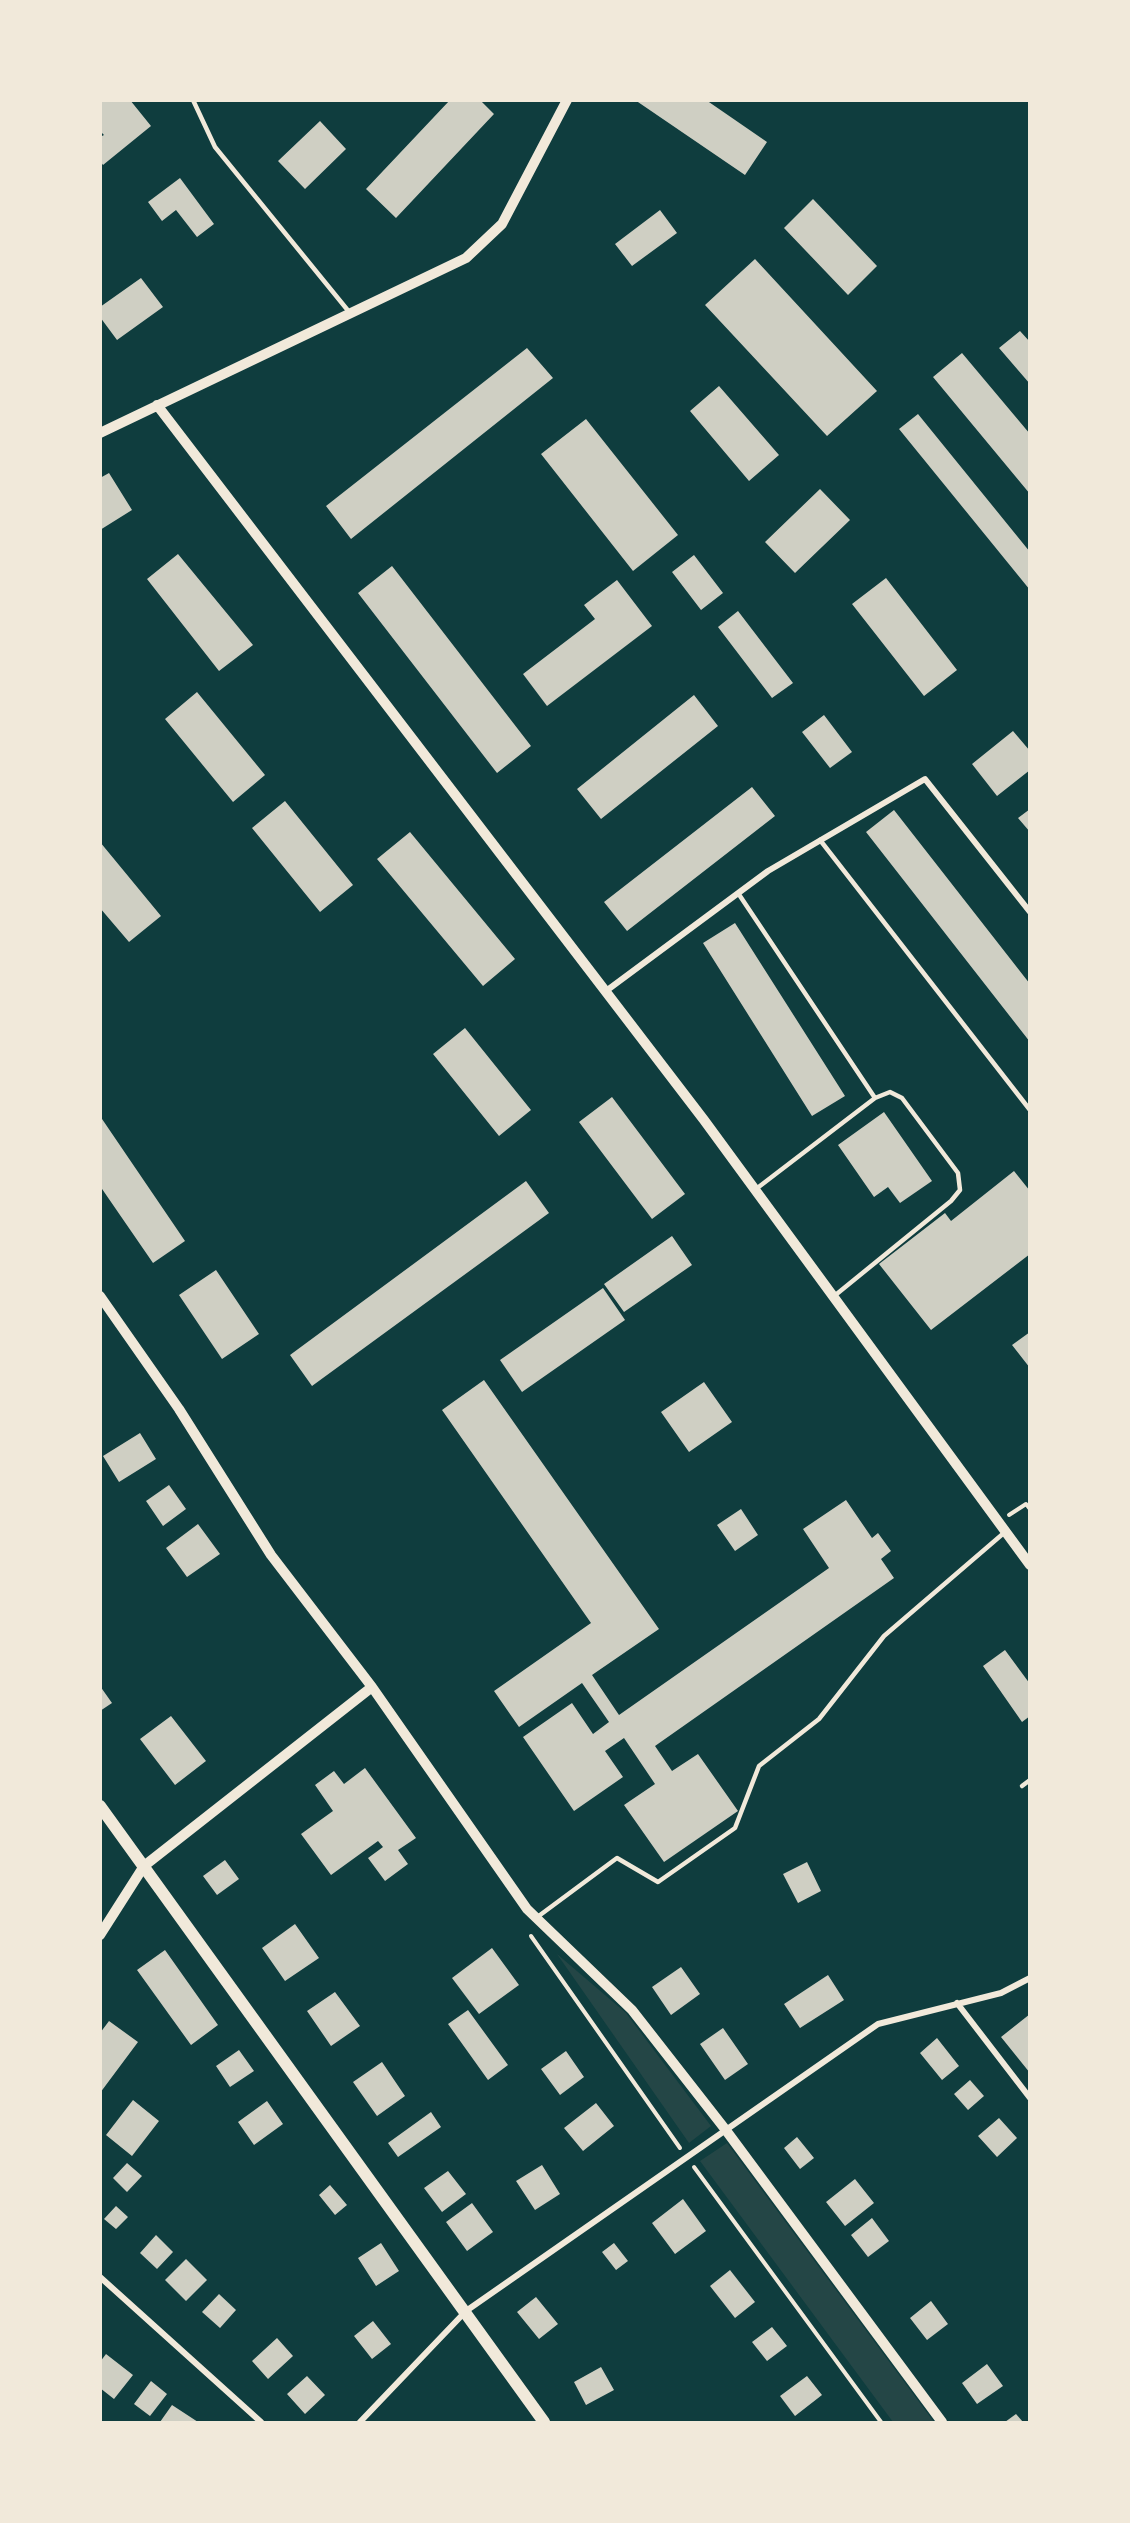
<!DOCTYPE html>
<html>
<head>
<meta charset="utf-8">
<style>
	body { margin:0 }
	#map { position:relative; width:1130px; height:2523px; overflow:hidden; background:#0f3d3e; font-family:Helvetica,sans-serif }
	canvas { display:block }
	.frame { position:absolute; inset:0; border:102px solid #f1e9da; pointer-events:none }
</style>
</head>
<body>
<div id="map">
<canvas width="1130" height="2523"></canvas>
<div class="frame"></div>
</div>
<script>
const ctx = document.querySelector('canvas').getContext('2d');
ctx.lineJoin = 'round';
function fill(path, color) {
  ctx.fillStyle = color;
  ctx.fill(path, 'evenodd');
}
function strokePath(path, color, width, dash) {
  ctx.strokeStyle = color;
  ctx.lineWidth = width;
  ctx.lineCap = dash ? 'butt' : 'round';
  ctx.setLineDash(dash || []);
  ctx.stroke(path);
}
fill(new Path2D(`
	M557,1954L626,2013L711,2126L689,2143Z
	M727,2143L934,2422H893L700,2161Z`), '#244646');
fill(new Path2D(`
	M100,100H130L151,126L103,165L100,161V137L104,135L100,131Z
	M450,100H480L494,114L396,218L366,189Z
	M635,100H706L767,142L745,175Z
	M320,121L346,149L305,189L278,161Z
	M180,178L214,224L197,237L176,210L162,221L148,202Z
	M813,199L877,266L848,295L784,228Z
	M660,210L677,233L632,266L615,244Z
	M755,259L877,391L827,436L705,305Z
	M141,278L163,307L117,340L100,317V307Z
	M1020,331L1030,342V384L999,348Z
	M527,348L553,378L351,539L326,506Z
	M962,353L1030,434V494L933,377Z
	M719,386L779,455L749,481L690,411Z
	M918,414L1030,552V590L899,429Z
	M586,419L678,535L633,571L541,454Z
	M109,473L132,510L100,530V478Z
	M820,489L850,520L795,573L765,542Z
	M178,554L253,645L219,671L147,579Z
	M694,555L723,593L701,610L672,572Z
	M392,566L531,746L497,773L358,593Z
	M886,578L957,670L924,696L852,604Z
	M617,580L652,626L547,706L523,674L595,619L584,605Z
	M738,611L793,683L772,698L718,627Z
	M197,692L265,775L233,802L165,719Z
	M694,695L718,726L601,819L577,789Z
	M824,715L852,752L830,768L802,732Z
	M1013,731L1030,751V770L997,796L972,764Z
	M752,787L775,816L627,931L604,902Z
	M285,801L353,885L320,912L252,828Z
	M1030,809V832L1018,818Z
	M894,810L1030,984V1042L866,832Z
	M410,832L515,959L483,986L377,859Z
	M100,842L161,916L129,942L100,908Z
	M735,923L845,1096L812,1116L703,943Z
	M465,1028L531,1110L499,1136L433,1054Z
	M612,1097L685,1194L652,1219L579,1122Z
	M884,1112L932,1181L900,1203L888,1187L874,1197L838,1145Z
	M100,1116L185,1241L153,1263L100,1186Z
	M1014,1171L1030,1191V1254L931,1330L879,1264L945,1213L951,1221Z
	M526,1181L549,1213L312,1386L290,1355Z
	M672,1236L692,1265L624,1312L604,1284Z
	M216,1270L259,1334L222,1359L179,1295Z
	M603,1288L625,1320L522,1392L500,1360Z
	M1030,1332V1368L1012,1345Z
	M484,1380L659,1629L592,1675L619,1715L829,1568L803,1529L846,1500L872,1538L878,1533L891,1551L881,1559L894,1578L655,1746L672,1771L698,1754L738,1811L664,1862L624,1805L655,1784L624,1738L605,1751L623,1777L574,1811L523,1737L572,1703L593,1734L609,1722L582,1683L519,1727L494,1691L591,1623L442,1410Z
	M704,1382L732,1422L689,1452L661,1412Z
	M140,1433L156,1459L119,1482L103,1456Z
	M169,1485L186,1509L163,1526L146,1501Z
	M741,1509L758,1535L735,1551L717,1525Z
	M198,1524L220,1554L187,1577L166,1548Z
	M1005,1650L1030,1684V1716L1022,1722L983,1666Z
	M100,1686L112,1703L100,1711Z
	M171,1716L206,1761L175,1785L140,1739Z
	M365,1768L416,1838L398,1850L408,1864L385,1881L368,1858L383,1847L378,1841L331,1875L301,1834L333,1811L315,1785L334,1771L344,1784Z
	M225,1860L239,1879L217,1895L203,1876Z
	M807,1862L821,1891L798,1903L783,1874Z
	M295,1924L319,1958L285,1981L262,1948Z
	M492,1948L519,1985L479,2014L452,1978Z
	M165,1950L218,2025L191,2045L137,1970Z
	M681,1967L700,1994L671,2015L652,1987Z
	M828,1975L844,2000L800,2028L784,2004Z
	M335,1992L360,2026L331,2046L307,2011Z
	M468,2010L508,2065L488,2080L448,2024Z
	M1030,2014V2073L1001,2037Z
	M109,2021L138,2042L100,2093V2033Z
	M723,2028L748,2064L725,2080L700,2044Z
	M937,2038L959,2066L942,2080L920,2053Z
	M239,2050L254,2071L230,2087L216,2066Z
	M566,2051L584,2077L560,2095L541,2069Z
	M382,2062L405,2096L377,2116L353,2082Z
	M970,2080L984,2096L968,2110L954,2094Z
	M133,2100L159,2121L132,2156L106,2135Z
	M267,2101L283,2124L254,2145L238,2122Z
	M596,2103L614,2126L583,2151L564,2128Z
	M431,2112L441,2127L398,2157L388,2143Z
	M999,2118L1017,2138L997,2157L978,2136Z
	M797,2137L814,2158L800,2169L784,2148Z
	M127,2163L142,2176L127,2192L113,2178Z
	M542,2165L560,2194L535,2210L516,2181Z
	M448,2171L466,2194L442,2212L424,2188Z
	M855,2179L874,2203L845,2226L826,2202Z
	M330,2185L347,2205L335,2215L319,2195Z
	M683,2199L706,2231L675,2254L652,2223Z
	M472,2203L493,2232L467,2251L446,2222Z
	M116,2206L128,2217L116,2229L104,2219Z
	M872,2218L889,2241L868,2257L851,2235Z
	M156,2235L173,2252L157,2269L140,2253Z
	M381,2243L399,2271L376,2286L358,2258Z
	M614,2243L628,2261L616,2270L602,2252Z
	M186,2259L207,2280L186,2301L165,2280Z
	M730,2270L755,2302L735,2318L710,2286Z
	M219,2294L236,2310L220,2328L202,2312Z
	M536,2297L558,2324L539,2339L517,2312Z
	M931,2301L948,2324L927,2340L910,2318Z
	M373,2321L391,2344L372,2359L354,2336Z
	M772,2327L787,2346L767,2361L752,2342Z
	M277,2338L293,2356L268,2379L252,2361Z
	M106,2354L133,2375L114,2399L100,2388V2362Z
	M987,2364L1003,2386L977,2404L962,2383Z
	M601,2367L614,2390L586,2405L574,2382Z
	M307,2376L325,2395L305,2414L287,2394Z
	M807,2376L822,2395L795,2416L780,2396Z
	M151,2381L167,2394L150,2416L134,2404Z
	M172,2405L198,2422H160Z
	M1016,2414L1023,2422H1005Z`), '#cfcfc3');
strokePath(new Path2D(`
	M1009,1515L1026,1504L1030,1509
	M531,1936L680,2148
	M694,2167L881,2422`), '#f1e9da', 4);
strokePath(new Path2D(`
	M193,100L215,147L350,313
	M820,840L1030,1110
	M738,893L875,1098L890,1092L902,1098L958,1173L960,1190L951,1201L833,1297
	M756,1189L875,1098
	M1022,1786L1030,1780
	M536,1918L617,1858L658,1882L735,1828L759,1766L819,1719L884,1636L1005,1532`), '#f1e9da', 4.5);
strokePath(new Path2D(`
	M606,991L768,871L925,779L1030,912
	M957,2003L1030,2098
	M100,2277L261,2422
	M360,2422L466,2311L878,2024L1001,1993L1030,1978`), '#f1e9da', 6);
strokePath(new Path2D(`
	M157,405L704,1120L1030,1565
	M100,433L466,258L502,224L567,100
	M100,1296L179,1409L271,1555L372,1687L527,1909L632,2010L725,2129L942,2422
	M100,1935L144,1866L372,1687`), '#f1e9da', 10);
strokePath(new Path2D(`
	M100,1806L544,2422`), '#f1e9da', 12);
</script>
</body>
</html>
